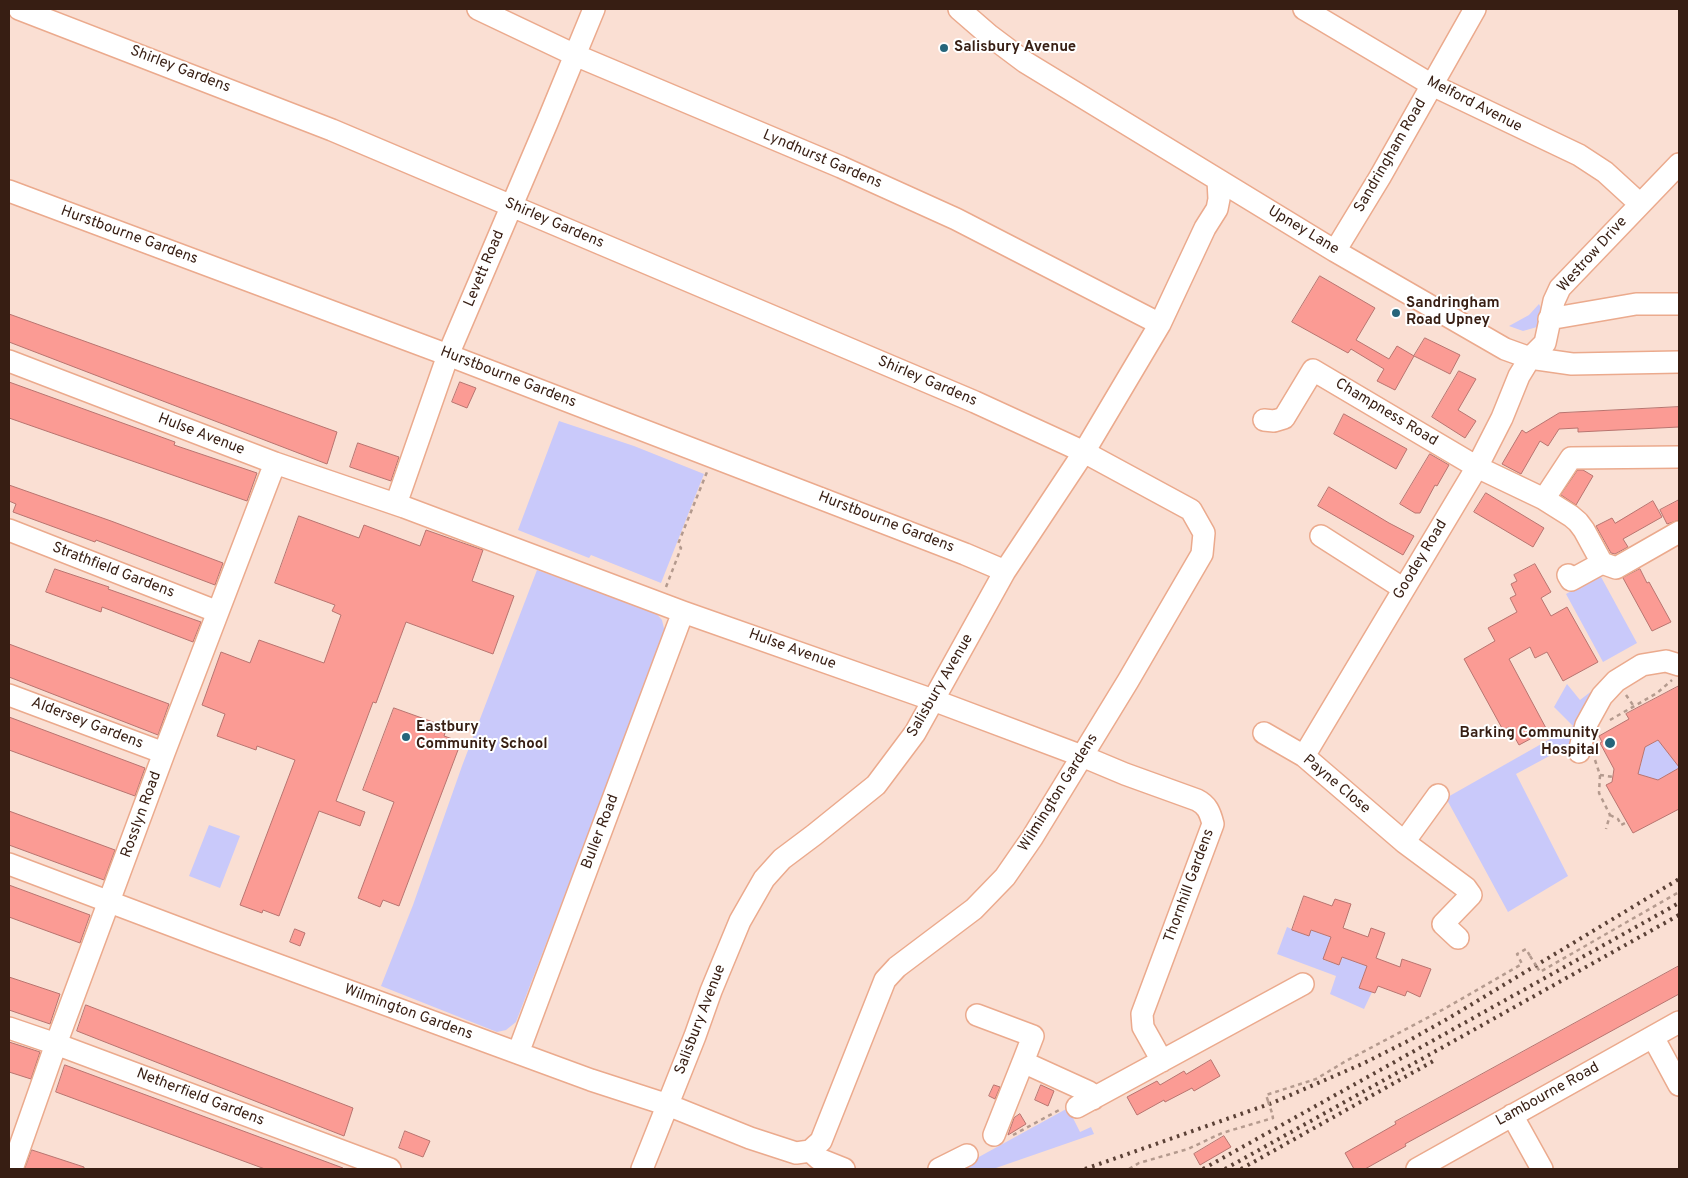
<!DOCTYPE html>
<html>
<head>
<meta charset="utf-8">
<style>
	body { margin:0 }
	#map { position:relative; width:1688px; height:1178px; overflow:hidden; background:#fadfd3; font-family:Overpass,sans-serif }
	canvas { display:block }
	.frame { position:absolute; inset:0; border:10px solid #371e13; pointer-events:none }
</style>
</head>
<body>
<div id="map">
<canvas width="1688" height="1178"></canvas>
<div class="frame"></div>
</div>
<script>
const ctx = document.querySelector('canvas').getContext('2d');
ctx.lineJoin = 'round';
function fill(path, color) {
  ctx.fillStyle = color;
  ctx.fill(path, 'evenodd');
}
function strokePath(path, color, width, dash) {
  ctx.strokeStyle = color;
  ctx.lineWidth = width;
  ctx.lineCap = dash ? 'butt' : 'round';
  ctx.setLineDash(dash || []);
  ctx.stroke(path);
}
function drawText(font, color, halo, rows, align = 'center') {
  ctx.font = font + ' Overpass,sans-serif';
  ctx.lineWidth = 4;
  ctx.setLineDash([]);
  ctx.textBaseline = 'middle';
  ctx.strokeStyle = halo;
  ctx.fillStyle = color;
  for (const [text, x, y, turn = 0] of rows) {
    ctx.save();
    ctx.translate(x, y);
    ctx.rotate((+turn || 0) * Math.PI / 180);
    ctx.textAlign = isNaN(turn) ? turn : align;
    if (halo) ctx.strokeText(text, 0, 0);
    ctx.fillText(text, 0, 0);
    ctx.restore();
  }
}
fill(new Path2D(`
	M1539,304L1541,308L1537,327L1523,331L1509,326L1529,315Z
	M559,421L634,446L704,474L661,583L591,555L589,558L518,530Z
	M537,570L654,611L662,620L665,633L516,1022L506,1030L497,1032L381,986L413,905L462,766Z
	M1600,575L1637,643L1603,662L1566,594Z
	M1567,684L1580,700L1593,690L1594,695L1573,749L1566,747L1516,774L1568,876L1508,912L1446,798L1573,726L1554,707Z
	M1662,738L1679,768L1658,780L1639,775L1636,769L1640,768L1645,747Z
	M209,825L240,836L220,888L189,876Z
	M1287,927L1308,936L1311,930L1331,937L1324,960L1339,965L1343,957L1367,966L1359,987L1372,992L1364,1009L1330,994L1336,976L1277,954Z
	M1068,1108L1080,1132L1091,1127L1094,1134L993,1169H957Z`), '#c9c9fa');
const building = new Path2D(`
	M1320,276L1375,308L1356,340L1389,359L1397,346L1414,356L1395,390L1377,381L1384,369L1351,349L1348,353L1292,322Z
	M9,314L337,432L327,464L9,342Z
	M1425,338L1460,355L1450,374L1414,356Z
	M1459,371L1476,379L1458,410L1476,421L1465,438L1432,417Z
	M9,382L175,442L174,445L257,473L247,501L9,418Z
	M460,382L476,388L467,408L452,402Z
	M1679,407V427L1578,432V428L1559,429L1548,446L1540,441L1521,474L1502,464L1522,430L1526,433L1559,413Z
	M1344,414L1407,449L1396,469L1334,434Z
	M358,443L399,457L391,481L350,467Z
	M1430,454L1449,465L1437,486L1435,485L1420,513H1415L1400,504Z
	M1578,470H1583L1593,476L1576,505L1561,495Z
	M9,485L111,521L223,563L215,585L96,540L95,542L13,512L16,504L9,501Z
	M1329,487L1389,523L1414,536L1403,555L1318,506Z
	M1486,493L1544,528L1533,547L1474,512Z
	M1679,500V520L1667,524L1660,510Z
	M1653,501L1662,517L1623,539L1628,547L1615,554L1611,553L1596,526L1612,518L1615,523Z
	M299,516L359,538L364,525L420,546L426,530L483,550L472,581L514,596L493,654L406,622L376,703L373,702L336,801L365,812L360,826L319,811L279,916L263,910L262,913L240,905L295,760L257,746L256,750L217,736L225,714L202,705L221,652L250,663L259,640L324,663L341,615L332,611L335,605L275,583Z
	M1535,564L1551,592L1541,598L1551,616L1567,607L1598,662L1563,681L1547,652L1535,658L1530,647L1509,659L1547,730L1519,745L1509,727L1503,730L1464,659L1495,641L1488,628L1517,612L1510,598L1516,595L1511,584L1517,581L1514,575Z
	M55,569L109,587L108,589L201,622L193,642L102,607L101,612L46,592Z
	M1640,569L1647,583L1649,582L1671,622L1652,631L1623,578Z
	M9,644L169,704L158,735L9,677Z
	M1679,686V767L1658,740L1645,747L1638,774L1658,780L1679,768V809L1633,833L1606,785L1612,782L1614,769L1600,743L1602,742L1599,736L1629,719L1626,714Z
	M394,708L447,727L444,736L461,742L399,906L383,900L380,907L358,898L394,802L363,790Z
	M9,717L145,768L135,796L9,750Z
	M9,811L115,850L104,880L9,845Z
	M9,885L90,915L80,943L9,917Z
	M1304,896L1332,906L1335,899L1351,904L1343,928L1368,937L1371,928L1385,933L1376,958L1400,967L1402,959L1431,969L1420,997L1407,991L1405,996L1378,986L1375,993L1359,988L1367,966L1342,957L1339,965L1323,959L1331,937L1311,930L1309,936L1292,930Z
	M295,929L305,933L300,946L290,942Z
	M1679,966V994L1405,1144L1406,1146L1365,1169H1354L1345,1153L1396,1124L1395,1122Z
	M9,977L60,994L50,1024L9,1010Z
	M86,1005L353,1108L344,1136L77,1031Z
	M9,1042L40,1052L31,1079L9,1072Z
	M1211,1060L1220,1076L1194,1091L1192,1088L1165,1102L1164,1100L1137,1115L1127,1097L1157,1081L1160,1085L1184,1071L1186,1074Z
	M65,1065L343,1168V1169H265L56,1092Z
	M994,1085L1000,1087L995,1099L989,1096Z
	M1041,1085L1054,1091L1048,1106L1035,1100Z
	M1020,1114L1026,1124L1008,1135L1014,1118Z
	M405,1131L430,1141L423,1157L399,1148Z
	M1224,1136L1231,1147L1200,1165L1194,1154Z
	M32,1150L84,1167V1169H25Z`);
fill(building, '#fb9b94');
strokePath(building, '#b8746f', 1);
const minor = new Path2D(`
	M478,9L575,55L841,167L956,219L1160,324
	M959,9L989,35L1025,62L1335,251L1505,349L1530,358L1572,364L1679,362
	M1304,9L1432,85L1579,155L1605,172L1640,204
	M9,191L448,355L965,554L1005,571
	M1335,251L1380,177L1475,9
	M1549,319L1636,304H1679
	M9,361L275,463L404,507L683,612L933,700L1082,756L1125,774L1197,800C1207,805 1210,812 1213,824L1142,1014L1143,1027L1162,1061
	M1264,420L1274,421L1284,418L1313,370L1477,467L1544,499L1571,516L1578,522L1584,530L1602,563L1616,568L1679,532
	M1544,499L1571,458L1679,457
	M396,504L448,355L547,123L594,9
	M9,530L218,612
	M1321,536L1404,589
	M1568,575L1571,580L1602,563
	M9,695L164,753
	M1264,733L1304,756L1404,842L1466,888L1471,895L1443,924L1458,938
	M1579,752L1586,725L1602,696L1616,681L1642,665L1666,661L1679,665
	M1304,756L1477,467L1502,418L1519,376L1530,358L1545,343L1554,301L1560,288L1679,164
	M1404,842L1438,795
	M9,864L213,941L591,1080L668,1105L750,1138L796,1153L810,1151L821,1141L885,980L897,967L974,909L1005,877L1032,838L1128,681L1202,554L1204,533L1191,510L1084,452L975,402L332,130L19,9
	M977,1015L1033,1036L1023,1062
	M9,1028L56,1044L390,1169
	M1653,1037L1679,1085
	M518,1053L683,612
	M1077,1107L1303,984
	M1512,1115L1542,1169
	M994,1135L1023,1062L1089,1092L1093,1099
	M810,1151L819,1159L844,1169
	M12,1169L56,1044L164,753L275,463
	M642,1169L695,1036L711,991L740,921L764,879L782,859L814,835L876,785L915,733L1005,571L1084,452L1160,324L1205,228L1217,209L1219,199L1218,180
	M939,1169L967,1155
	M1417,1169L1679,1022`);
strokePath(minor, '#ebaa8d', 24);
strokePath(new Path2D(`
	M666,587L681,548L678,544L707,472
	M1626,695L1635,708
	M1610,720L1657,693L1672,680
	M1595,760L1600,775L1599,793L1610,815L1606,829
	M1600,775L1613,777
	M1610,815L1618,819L1621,825L1627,822
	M1537,967L1540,972L1679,892
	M1268,1101L1266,1095L1316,1079L1346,1061L1444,1009L1522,964L1517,954L1526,949L1530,956
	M1013,1135L1061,1109
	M1129,1169L1139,1163L1188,1149L1222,1133L1273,1118L1272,1113`), '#b49a8e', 2.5, [4, 4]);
strokePath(minor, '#fff', 21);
strokePath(new Path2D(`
	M1085,1169L1272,1103L1362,1064L1406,1042L1449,1018L1679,879
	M1203,1169L1679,903
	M1225,1169L1679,915
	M1241,1169L1437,1059`), '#5b4136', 4, [2.5, 5]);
strokePath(new Path2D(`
	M1530,956L1537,967
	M1268,1101L1272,1113`), '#b49a8e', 2.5, [4, 4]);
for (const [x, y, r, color] of [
	[944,48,5,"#26657b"],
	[1396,313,5,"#26657b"],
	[406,737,5,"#26657b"],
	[1610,743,6,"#26657b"]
]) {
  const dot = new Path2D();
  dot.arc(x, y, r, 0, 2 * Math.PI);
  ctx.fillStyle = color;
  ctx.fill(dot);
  strokePath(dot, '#fff', 2);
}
drawText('bold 15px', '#371e13', '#fff', [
	["Salisbury Avenue",954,48],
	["Sandringham",1406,304],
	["Road Upney",1406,321],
	["Eastbury",416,728],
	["Community School",416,745],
	["Barking Community",1599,734,"right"],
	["Hospital",1599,751,"right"]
], 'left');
drawText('15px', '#371e13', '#fff', [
	["Shirley Gardens",180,70,21],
	["Melford Avenue",1474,105,27],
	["Sandringham Road",1391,156,-60],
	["Lyndhurst Gardens",822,160,23],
	["Shirley Gardens",554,224,23],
	["Upney Lane",1303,231,31],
	["Hurstbourne Gardens",129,236,20],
	["Westrow Drive",1593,255,-48],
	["Levett Road",485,269,-67],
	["Hurstbourne Gardens",508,378,21],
	["Shirley Gardens",927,382,23],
	["Champness Road",1386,413,31],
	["Hulse Avenue",201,435,21],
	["Hurstbourne Gardens",886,523,21],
	["Goodey Road",1421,560,-59],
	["Strathfield Gardens",113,571,21],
	["Hulse Avenue",792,650,20],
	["Salisbury Avenue",941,686,-60],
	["Aldersey Gardens",87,724,21],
	["Payne Close",1336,785,40],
	["Wilmington Gardens",1059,793,-58],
	["Rosslyn Road",142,815,-70],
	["Buller Road",601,832,-69],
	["Thornhill Gardens",1190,886,-70],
	["Wilmington Gardens",408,1013,20],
	["Salisbury Avenue",701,1020,-69],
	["Lambourne Road",1548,1095,-29],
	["Netherfield Gardens",200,1098,21]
]);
</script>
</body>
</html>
